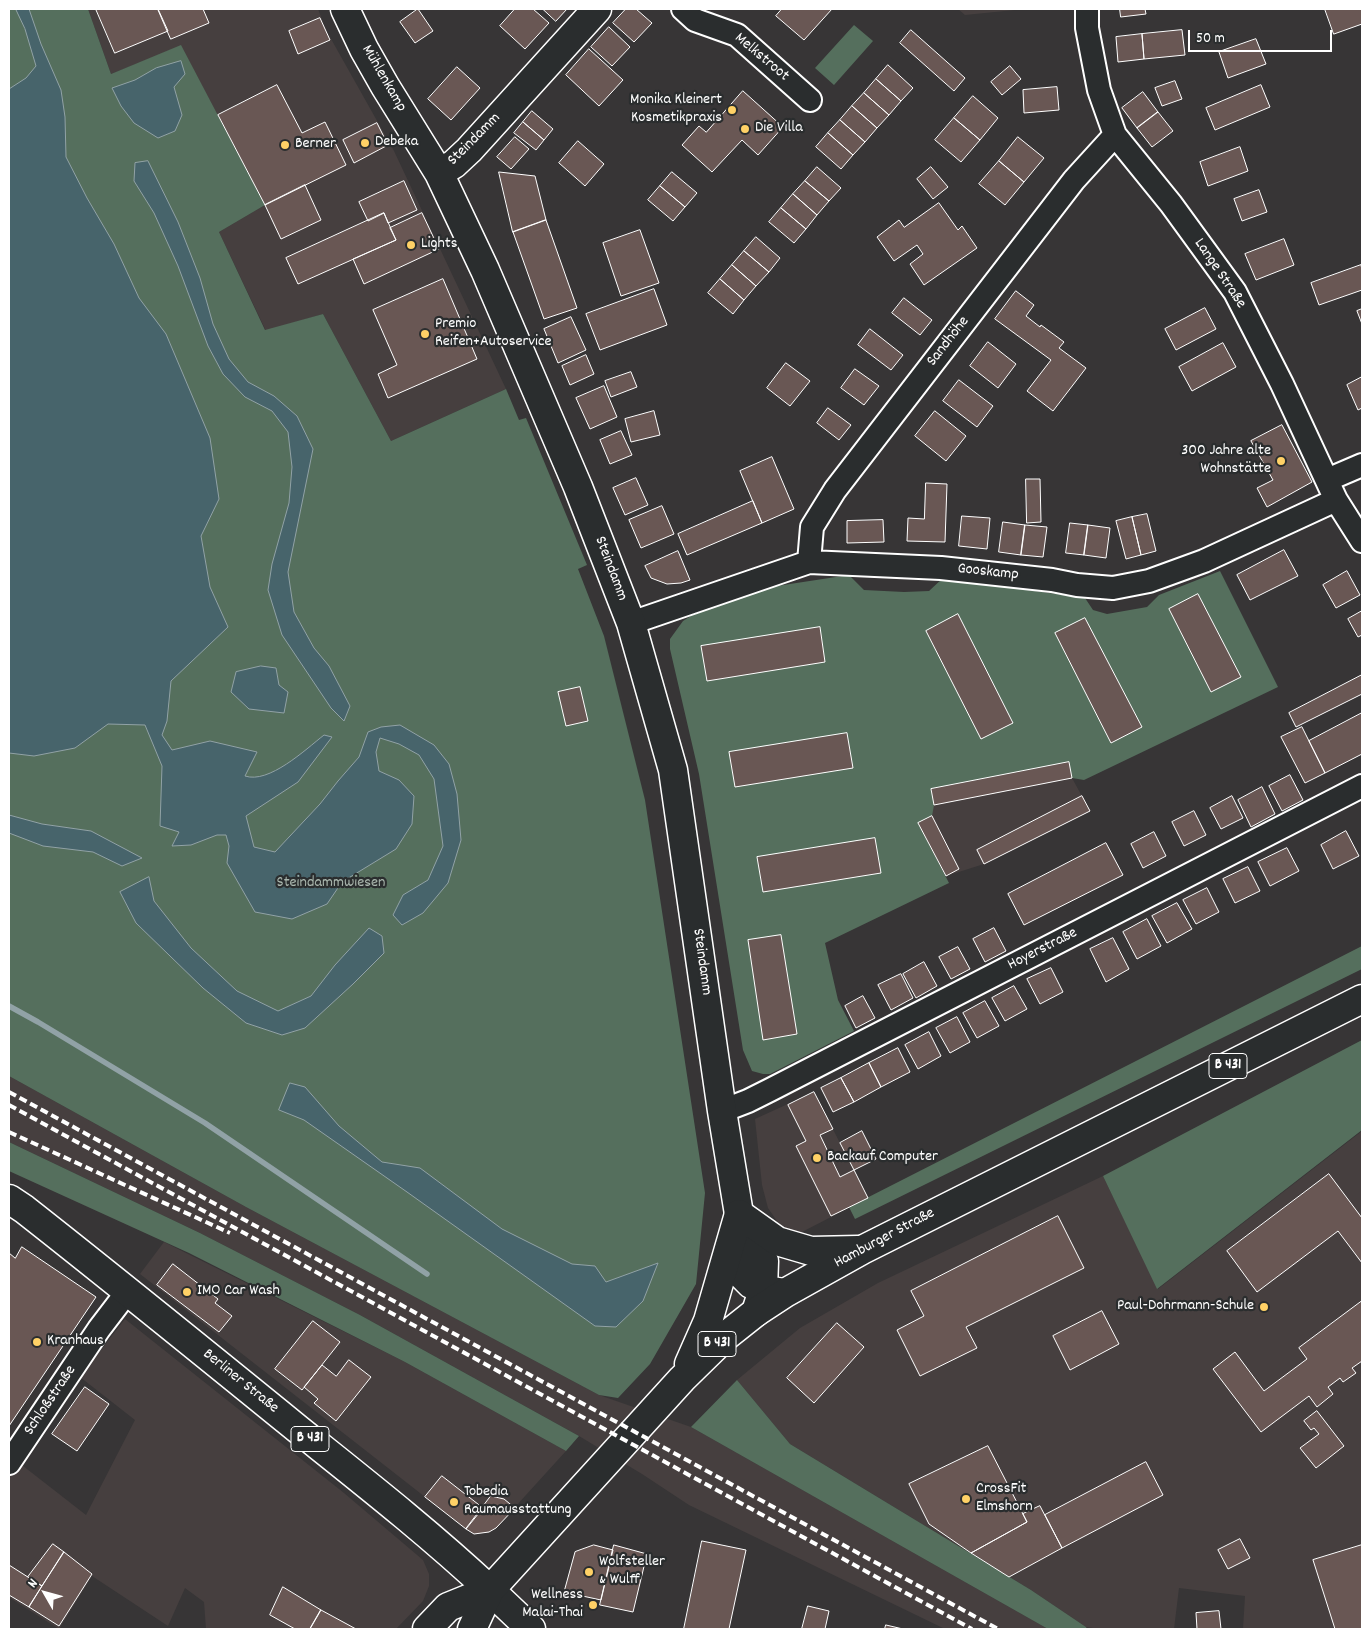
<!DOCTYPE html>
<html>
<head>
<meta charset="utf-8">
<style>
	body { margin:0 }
	#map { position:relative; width:1371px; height:1638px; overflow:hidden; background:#373536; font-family:Dekko,sans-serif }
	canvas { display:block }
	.frame { position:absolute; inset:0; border:10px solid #fff; pointer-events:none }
	.north { position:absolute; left:20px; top:1568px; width:50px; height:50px; -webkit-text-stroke:4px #2a2d2e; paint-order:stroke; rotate:308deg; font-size:14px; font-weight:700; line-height:20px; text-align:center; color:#fff }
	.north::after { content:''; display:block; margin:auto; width:18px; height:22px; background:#fff; clip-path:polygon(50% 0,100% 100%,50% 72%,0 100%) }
	.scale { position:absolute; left:1188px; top:30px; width:144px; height:22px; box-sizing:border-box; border:2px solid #fff; border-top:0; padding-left:6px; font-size:15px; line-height:18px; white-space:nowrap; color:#fff; -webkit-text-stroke:4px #2a2d2e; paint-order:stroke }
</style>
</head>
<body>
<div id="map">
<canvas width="1371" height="1638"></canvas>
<div class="frame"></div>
<div class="north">N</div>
<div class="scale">50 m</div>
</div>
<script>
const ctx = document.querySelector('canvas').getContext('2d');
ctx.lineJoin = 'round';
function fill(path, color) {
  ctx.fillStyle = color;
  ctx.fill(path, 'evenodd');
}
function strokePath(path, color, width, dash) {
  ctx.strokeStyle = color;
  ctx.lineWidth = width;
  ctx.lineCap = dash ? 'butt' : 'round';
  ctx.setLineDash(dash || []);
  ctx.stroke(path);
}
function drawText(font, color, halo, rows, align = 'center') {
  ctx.font = font + ' Dekko,sans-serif';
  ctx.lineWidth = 4.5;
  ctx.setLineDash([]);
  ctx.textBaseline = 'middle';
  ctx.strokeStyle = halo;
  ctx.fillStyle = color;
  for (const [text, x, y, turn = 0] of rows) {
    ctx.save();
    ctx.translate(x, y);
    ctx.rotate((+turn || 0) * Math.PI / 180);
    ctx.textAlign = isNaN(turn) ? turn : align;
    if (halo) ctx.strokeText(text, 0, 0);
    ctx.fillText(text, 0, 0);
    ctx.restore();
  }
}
fill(new Path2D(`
	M88,9H318L326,30L394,151L506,389L391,441L323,314L266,331L219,232L265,205L181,46L111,74Z
	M958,9H1025L965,15Z
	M1069,762L1072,778L1090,811L984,864L946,876L918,823L934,805L931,789Z
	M9,1076L246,1207L599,1395L691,1427L1048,1629H945L689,1505L642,1474L579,1436L360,1315L200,1233L9,1142Z
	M814,1092L868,1198L798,1234L781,1227L768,1208L762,1185L755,1119Z
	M1362,1131V1629H1243L1245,1596L1179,1588L1174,1629H1100L1086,1627L1031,1590L790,1444L737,1380L800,1328L878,1283L1103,1176L1158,1289Z
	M164,1242L405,1362L566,1451L496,1528L489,1532L474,1534L466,1529L140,1274Z
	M125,1319L344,1493L423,1560L429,1574V1586L423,1601L396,1629H206L204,1602L185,1588L168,1626L92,1576L59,1629L10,1598L9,1600V1455L86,1515L135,1420L80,1377Z`), '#463f3f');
fill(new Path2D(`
	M9,9H88L111,74L181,45L265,205L219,232L265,330L323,314L391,441L506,389L519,420L526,418L587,565L578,569L604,636L645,800L705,1193L696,1284L650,1364L618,1398L599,1395L246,1207L9,1076Z
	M854,25L873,41L834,85L815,68Z
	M1220,571L1278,687L1084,780L1072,778L1069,762L931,789L934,805L932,816L918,823L949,883L825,943L838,1000L854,1031L770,1074H763L752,1071L743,1050L699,774L670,649V639L683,621L697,612L744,591L849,575L864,590L904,592L929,591L943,578L1085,598L1093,610L1107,614L1147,607L1159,595Z
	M1362,946V969L855,1219L849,1207Z
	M1362,1040V1130L1157,1289L1103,1176Z
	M9,1142L200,1233L360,1315L579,1436L566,1451L405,1362L189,1253L9,1171Z
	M737,1380L790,1444L1031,1590L1086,1627L1087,1629H1048L691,1427Z`), '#556f5d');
const water = new Path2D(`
	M16,9H29L41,44L61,90L65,117L66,157L87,198L114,244L139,298L166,334L210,438L219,499L201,536L210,587L228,627L171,681L167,721L162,735L172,750L210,741L257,752L245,776C269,784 305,750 324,735L332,737L298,782L246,816L254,847L275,852L320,804L338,781L359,757L368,732L381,727L400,725L434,745L449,764L457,794L461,840L448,883L423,913L402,925L393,915L403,895L428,880L443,846L434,779L419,755L399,744L380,738L376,752L379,771L399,780L414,796L412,824L396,849L342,882L327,904L292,919L255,912L227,863L229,846L226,835H217L191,845L172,846L179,832L160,826L162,766L145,725L108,724L75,748L34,756L9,753V89L26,78L36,66L25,29Z
	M181,61L185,74L174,87L182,115L175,131L158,138L134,123L121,106L112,88L135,80L156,68Z
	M148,161L178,222L200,278L213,324L229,359L248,382L274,396L297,416L313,449L288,572L294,612L314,648L329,666L350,706L344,721L331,708L282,635L268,590L272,564L289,503L292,467L288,432L272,411L245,397L223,374L208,346L178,266L154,213L134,181L135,163Z
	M261,666L276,668L279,685L288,692L284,713L249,709L231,692L236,672Z
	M9,815L42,824L91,831L142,858L122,866L93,852L43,846L9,833Z
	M149,877L154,901L191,948L237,991L278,1011L311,996L335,965L369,928L382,936L384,953L353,984L305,1028L282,1035L246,1023L203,988L136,923L120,892Z
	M290,1083L305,1087L339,1126L382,1162L420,1168L502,1229L572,1264L595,1266L606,1282L658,1263L643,1301L616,1327L595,1326L407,1192L304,1120L279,1110Z`);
fill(water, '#47646b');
strokePath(water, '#91a2a6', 1);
strokePath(new Path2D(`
	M9,1006L38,1022L205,1123L427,1274`), '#91a2a6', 5.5);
const building = new Path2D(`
	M96,9H158L168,31L115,53Z
	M158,9H203L209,23L171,39Z
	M418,9L433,31L415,43L400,22Z
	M515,9H533L549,23L525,49L500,26Z
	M543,9H567L556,21Z
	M626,9H636L652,23L634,42L613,23Z
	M782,9H832L804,40L776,16Z
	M1120,9H1145L1146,14L1121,17Z
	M1325,9H1362V24L1334,34Z
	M320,18L330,40L298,54L289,31Z
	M609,27L630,47L612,66L591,47Z
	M911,30L965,78L954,91L900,43Z
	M1182,30L1185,55L1144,59L1142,34Z
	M1142,34L1144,59L1118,62L1116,37Z
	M1256,39L1266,64L1228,78L1219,52Z
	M589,49L623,80L599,106L566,75Z
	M888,65L913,88L901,101L876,79Z
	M1010,66L1021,79L1002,95L991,82Z
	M457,67L480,88L451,120L428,99Z
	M876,79L901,101L889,115L864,93Z
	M1175,81L1182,99L1162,106L1155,88Z
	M277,85L302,133L325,122L346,165L265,205L218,115Z
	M1261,85L1270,107L1215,130L1206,108Z
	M1057,87L1059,110L1024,113L1023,90Z
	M743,91L783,127L758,155L742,140L712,172L682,145L699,126L706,132Z
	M1143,92L1158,112L1137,128L1122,108Z
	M864,93L889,115L877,128L852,106Z
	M973,96L998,118L980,140L954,118Z
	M852,106L877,128L865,142L840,120Z
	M532,111L553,129L544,140L523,122Z
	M1158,112L1173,131L1152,147L1137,128Z
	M954,118L980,140L961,162L935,140Z
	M840,120L865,142L853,155L828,133Z
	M523,122L544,140L536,150L514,133Z
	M377,123L388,145L354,163L343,140Z
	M828,133L853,155L841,169L816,147Z
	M515,137L529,149L511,169L497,157Z
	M1018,137L1044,158L1024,182L999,161Z
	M578,141L604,164L585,186L559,163Z
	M1240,147L1248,171L1208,186L1200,162Z
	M999,161L1024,182L1005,205L979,184Z
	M817,167L841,188L829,201L805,181Z
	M931,167L948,187L933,199L917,179Z
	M499,172L535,176L546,220L513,232Z
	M672,172L697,193L685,207L660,186Z
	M404,181L417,210L388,223L384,213L368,221L359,202Z
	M805,181L829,201L817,215L793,194Z
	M305,185L321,220L281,239L265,205Z
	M660,186L685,207L673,221L648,200Z
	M1259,190L1267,212L1242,221L1234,199Z
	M793,194L817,215L806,229L781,208Z
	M939,203L958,230L962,226L977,248L924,285L910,264L923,254L917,245L894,261L877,237L899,220L904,227Z
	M781,208L806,229L794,243L769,222Z
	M384,213L396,240L298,284L286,258Z
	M422,213L439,249L364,284L353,259L396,240L390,228Z
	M546,220L577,308L544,319L513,232Z
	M640,230L659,283L621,296L603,243Z
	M756,237L780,258L769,272L744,251Z
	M1284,239L1294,265L1256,280L1245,254Z
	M744,251L769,272L756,286L732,265Z
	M732,265L756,286L744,300L720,279Z
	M1361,265L1362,270V290L1319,305L1311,283Z
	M443,279L477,359L388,398L378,374L397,365L373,310Z
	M720,279L744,300L733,314L708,293Z
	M654,289L667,325L600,350L586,314Z
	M1016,291L1034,305L1026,316L1040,327L1041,325L1064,342L1059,348L1086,368L1053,411L1027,391L1051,360L995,319Z
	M904,298L932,320L920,335L892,313Z
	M1205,308L1216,329L1176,350L1165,329Z
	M1362,309V324L1357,311Z
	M571,317L586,350L558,363L544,329Z
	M870,329L903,355L891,370L858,345Z
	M988,342L1016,364L998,388L970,366Z
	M1223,343L1236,367L1192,391L1179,367Z
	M586,355L594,374L570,385L562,366Z
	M786,363L810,381L790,406L767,388Z
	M855,369L879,386L864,405L841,388Z
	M631,372L637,387L611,397L605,381Z
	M1362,377V408L1358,410L1347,385Z
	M959,380L993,406L977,427L943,401Z
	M604,386L617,417L590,429L576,398Z
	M828,408L851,425L839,440L817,423Z
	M654,411L660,435L631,442L625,419Z
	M935,411L966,436L946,461L915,436Z
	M1282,425L1312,482L1267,507L1257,488L1273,480L1251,441Z
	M621,431L632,455L610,464L600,440Z
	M772,457L794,509L762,523L740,471Z
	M636,478L648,505L625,515L613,488Z
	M1026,479H1040L1041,522L1027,523Z
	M926,483L947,484L945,542L907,541L908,518L924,519Z
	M753,501L762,523L687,555L678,534Z
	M662,506L674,534L641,548L629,520Z
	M1147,514L1156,551L1141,555L1132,517Z
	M962,516L990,518L987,549L959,546Z
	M1132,517L1141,555L1126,559L1116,521Z
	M883,520L884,542L847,543V521Z
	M1003,522L1025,525L1021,555L999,552Z
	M1070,523L1088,525L1084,555L1066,553Z
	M1025,525L1047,527L1043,557L1021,555Z
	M1088,525L1110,528L1106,558L1084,555Z
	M1284,550L1298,576L1250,600L1237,575Z
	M678,551L690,580L681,583L667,584L651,578L645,566Z
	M1347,571L1360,595L1336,608L1323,585Z
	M1198,594L1241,677L1211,692L1169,609Z
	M1362,611V635L1358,637L1348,619Z
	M958,614L1013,723L981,739L926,631Z
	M1085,618L1142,727L1111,743L1055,633Z
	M820,627L825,662L707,681L701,646Z
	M1362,675V694L1296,727L1289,713Z
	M580,687L588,721L566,726L558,692Z
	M1362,713V754L1325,773L1309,741Z
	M1302,727L1325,773L1305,783L1281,737Z
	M847,733L853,768L735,787L729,752Z
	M1069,762L1072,778L934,805L931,789Z
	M1290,775L1303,800L1282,811L1269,786Z
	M1262,787L1275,814L1251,827L1238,800Z
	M1082,796L1090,811L984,864L977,850Z
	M1232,796L1243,818L1221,829L1210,808Z
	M1194,811L1206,835L1184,846L1172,822Z
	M932,816L959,869L946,876L918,823Z
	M1346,831L1359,856L1333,869L1321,845Z
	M1154,832L1166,856L1143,868L1131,844Z
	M875,838L881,873L763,892L757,857Z
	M1106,843L1123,875L1024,925L1008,894Z
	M1287,848L1299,871L1270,886L1258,862Z
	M1248,867L1260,891L1235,903L1223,879Z
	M1207,888L1219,912L1196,924L1183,900Z
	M1177,903L1192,929L1167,943L1152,916Z
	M1147,919L1161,946L1137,959L1123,932Z
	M994,928L1006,951L985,962L973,939Z
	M781,935L797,1034L763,1040L748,940Z
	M1113,938L1129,969L1106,982L1090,949Z
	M958,947L970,969L951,979L939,957Z
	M924,962L937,986L916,998L903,974Z
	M1051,968L1063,992L1040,1004L1027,979Z
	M901,974L913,998L891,1010L878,985Z
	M1014,986L1027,1009L1005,1021L992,998Z
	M863,996L875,1018L856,1028L845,1006Z
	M985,1001L999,1026L977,1038L963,1013Z
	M957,1017L970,1042L950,1053L936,1028Z
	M929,1032L941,1056L918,1069L905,1045Z
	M898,1048L910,1072L881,1087L869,1063Z
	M869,1063L881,1087L854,1102L841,1078Z
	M841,1078L854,1102L833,1112L821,1088Z
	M814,1092L833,1129L820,1135L840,1177L854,1170L868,1198L831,1216L796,1146L806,1141L788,1105Z
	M862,1131L876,1159L854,1170L840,1143Z
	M1329,1174L1362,1218V1263L1338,1231L1257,1292L1227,1251Z
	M1058,1216L1084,1268L966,1327L977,1348L920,1376L897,1330L924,1316L911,1291Z
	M22,1247L96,1297L9,1426V1253L15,1258Z
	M173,1264L218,1299L215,1303L232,1316L219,1332L157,1285Z
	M1362,1301V1361L1352,1368L1356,1373L1343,1382L1340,1378L1328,1387L1333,1394L1317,1407L1309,1396L1261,1432L1213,1369L1235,1352L1264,1391L1307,1359L1299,1348Z
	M1102,1311L1119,1344L1070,1370L1053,1336Z
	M313,1321L340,1342L302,1390L275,1369Z
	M837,1323L864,1347L814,1403L787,1378Z
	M349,1360L371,1377L336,1421L314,1403L318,1399L304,1387L322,1365L336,1376Z
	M85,1387L109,1404L77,1451L52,1434Z
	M1317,1411L1344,1446L1316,1468L1300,1448L1319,1434L1314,1428L1311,1430L1304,1421Z
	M988,1446L1027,1522L971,1553L929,1524L909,1484Z
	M1146,1462L1163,1495L1062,1548L1045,1515Z
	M442,1476L483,1508L466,1529L425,1497Z
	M491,1496L504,1499L515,1508L496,1528L489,1532L474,1534L466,1529Z
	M1040,1506L1062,1548L1009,1577L971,1553L1027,1522L1023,1514Z
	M1240,1539L1250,1558L1228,1569L1218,1550Z
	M702,1541L746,1550L729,1629H684Z
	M53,1544L64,1552L42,1586L28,1577Z
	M594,1545L613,1550L601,1600L564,1592L575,1552Z
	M614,1545L647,1554L633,1612L600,1605Z
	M1362,1545V1629H1335L1313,1560Z
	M64,1552L92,1574L59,1626L29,1607Z
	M9,1565L42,1586L29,1607L9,1595Z
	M283,1587L321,1610L310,1629H295L270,1615Z
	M808,1606L829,1611L825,1629H802Z
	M321,1610L356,1629H310Z
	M1219,1611L1221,1629H1197L1196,1613Z
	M886,1625L903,1629H885Z`);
fill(building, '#695754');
strokePath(building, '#fff', 1);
const minor = new Path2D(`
	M683,9L695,20L737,35L810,100
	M1087,9V28L1099,90L1115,135L1171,204L1235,292L1282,384L1336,500L1362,541
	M1327,480L1362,465
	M809,562L812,527L835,490L1074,180L1115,135
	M631,623L809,562L941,568L1052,580L1077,585L1113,588L1149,581L1204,561L1336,500
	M722,1111L748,1101L770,1090L1362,786
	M9,1463L99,1329L128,1291`);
const tertiary = new Path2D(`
	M345,9L364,49L385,86L439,173L485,270L578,487L631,623L673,770L722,1111L739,1214L764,1261L763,1290L756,1312
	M439,173L454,164L469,150L597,9
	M735,1233L731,1249L737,1270L751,1284L763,1290L778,1292
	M490,1590L531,1629`);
const primary = new Path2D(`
	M9,1199L24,1209C117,1282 208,1356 299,1430C364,1482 429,1533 490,1590
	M689,1364L708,1321L739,1214L777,1241L811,1251L858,1250
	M427,1629L448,1607L490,1590
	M472,1629L490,1590L682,1379L727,1335L756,1312L785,1293L862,1250L1362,999`);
strokePath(minor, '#fff', 26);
strokePath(tertiary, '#fff', 31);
strokePath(primary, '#fff', 31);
strokePath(minor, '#2a2d2e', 22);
strokePath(tertiary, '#2a2d2e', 28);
strokePath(primary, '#2a2d2e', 28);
strokePath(new Path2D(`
	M9,1092L998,1629
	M9,1105L972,1629
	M9,1132L230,1233`), '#fff', 4, [8, 4]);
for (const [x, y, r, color] of [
	[732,110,5,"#ffd166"],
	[745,129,5,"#ffd166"],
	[365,143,5,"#ffd166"],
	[285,145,5,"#ffd166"],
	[411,245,5,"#ffd166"],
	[425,334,5,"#ffd166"],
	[1281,461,5,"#ffd166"],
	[817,1158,5,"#ffd166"],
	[187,1292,5,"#ffd166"],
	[1264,1307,5,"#ffd166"],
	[37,1342,5,"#ffd166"],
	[966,1499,5,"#ffd166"],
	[454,1502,5,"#ffd166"],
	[589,1572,5,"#ffd166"],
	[593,1605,5,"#ffd166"]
]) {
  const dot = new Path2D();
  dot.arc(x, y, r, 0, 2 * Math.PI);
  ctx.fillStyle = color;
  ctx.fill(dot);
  strokePath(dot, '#2a2d2e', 2);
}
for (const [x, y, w] of [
	[1228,1066,38],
	[717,1344,38],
	[310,1439,38]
]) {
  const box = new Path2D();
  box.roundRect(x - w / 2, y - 12.5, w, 25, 4);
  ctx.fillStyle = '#2a2d2e';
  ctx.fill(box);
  strokePath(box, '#fff', 1);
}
drawText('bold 15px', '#fff', null, [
	["B 431",1228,1066],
	["B 431",717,1344],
	["B 431",310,1439]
]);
drawText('16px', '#fff', '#2a2d2e', [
	["Melkstroot",761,58,40],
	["Mühlenkamp",383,79,60],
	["Steindamm",475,140,-45],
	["Lange Straße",1219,274,56],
	["Sandhöhe",949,342,-52],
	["Steindamm",610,569,69],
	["Gooskamp",988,573,6],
	["Hoyerstraße",1043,950,-27],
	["Steindamm",701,962,82],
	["Hamburger Straße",885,1239,-28],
	["Berliner Straße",240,1382,39],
	["Schloßstraße",51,1401,-56]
]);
drawText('16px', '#fff', '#2a2d2e', [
	["Monika Kleinert",722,101,"right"],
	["Kosmetikpraxis",722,119,"right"],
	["Die Villa",755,129],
	["Debeka",375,143],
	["Berner",295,145],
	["Lights",421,245],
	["Premio",435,325],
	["Reifen+Autoservice",435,343],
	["300 Jahre alte",1271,452,"right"],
	["Wohnstätte",1271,470,"right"],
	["Backauf Computer",827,1158],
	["IMO Car Wash",197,1292],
	["Paul-Dohrmann-Schule",1254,1307,"right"],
	["Kranhaus",47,1342],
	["CrossFit",976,1490],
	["Elmshorn",976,1508],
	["Tobedia",464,1493],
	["Raumausstattung",464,1511],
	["Wolfsteller",599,1563],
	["& Wulff",599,1581],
	["Wellness",583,1596,"right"],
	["Malai-Thai",583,1614,"right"]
], 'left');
drawText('16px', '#aab7ae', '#2a2d2e', [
	["Steindammwiesen",331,884]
]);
</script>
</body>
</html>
